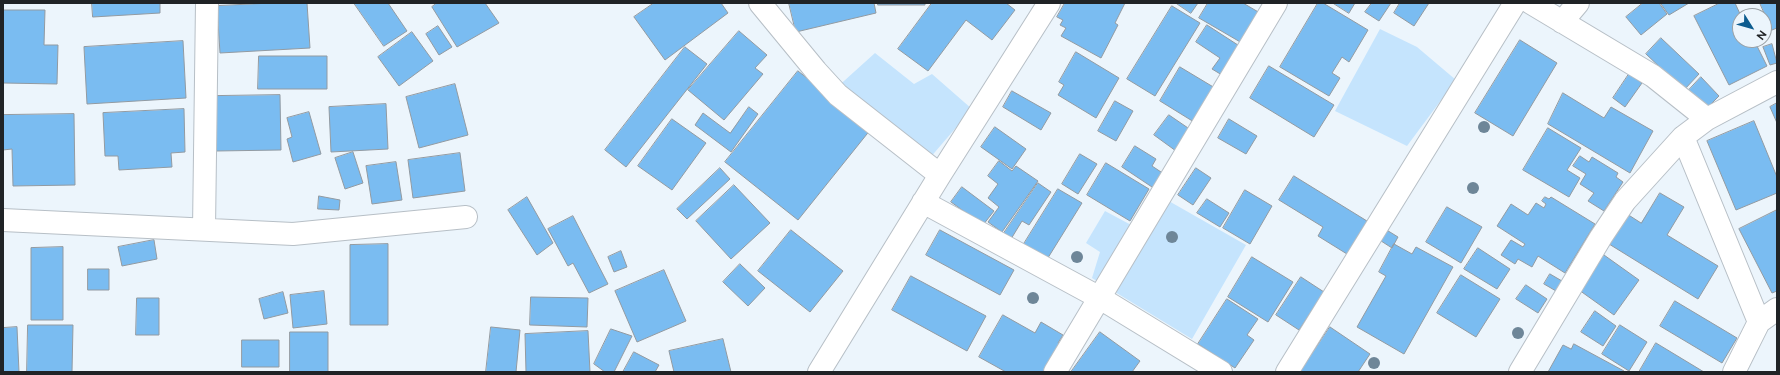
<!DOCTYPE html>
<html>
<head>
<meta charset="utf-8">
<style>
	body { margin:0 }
	#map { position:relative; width:1780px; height:375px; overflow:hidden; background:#ecf5fc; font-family:Raleway,sans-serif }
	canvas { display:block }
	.frame { position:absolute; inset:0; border:4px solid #202326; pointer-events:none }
	.north { position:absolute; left:1732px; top:8px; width:40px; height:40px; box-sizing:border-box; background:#ecf5fc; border:1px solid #9aa1a6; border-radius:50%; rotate:127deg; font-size:11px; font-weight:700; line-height:16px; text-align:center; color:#202326 }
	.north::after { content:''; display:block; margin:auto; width:14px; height:18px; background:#0d5c8f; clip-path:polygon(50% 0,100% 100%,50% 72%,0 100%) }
</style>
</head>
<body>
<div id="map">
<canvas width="1780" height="375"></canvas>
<div class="frame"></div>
<div class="north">N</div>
</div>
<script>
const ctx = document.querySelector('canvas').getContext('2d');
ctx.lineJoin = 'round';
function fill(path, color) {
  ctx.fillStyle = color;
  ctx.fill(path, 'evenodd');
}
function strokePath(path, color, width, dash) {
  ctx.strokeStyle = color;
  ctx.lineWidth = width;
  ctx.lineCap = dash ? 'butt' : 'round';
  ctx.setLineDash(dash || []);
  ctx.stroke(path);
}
fill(new Path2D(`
	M1380,29L1417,47L1456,80L1407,146L1335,111Z
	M875,53L914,84L932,74L972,109L929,159L834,90Z
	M1153,192L1246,245L1192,339L1092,278L1100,252L1086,243L1105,211L1133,226Z`), '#c5e4fd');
const building = new Path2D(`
	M92,3H160V13L93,17Z
	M272,3H307L310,48L220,53L217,6Z
	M354,3H388L407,31L384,46Z
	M437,3H485L499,23L457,47L432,7Z
	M654,3H721L728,13L665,60L634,17Z
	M789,3H874L876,13L796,32Z
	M878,3H925V5H878Z
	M932,3H1006L1015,10L992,40L966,20L928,71L898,49Z
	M1065,3H1125L1115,23L1118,25L1101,58L1061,36L1066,28L1060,25L1063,20L1057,17Z
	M1176,3H1198L1191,13Z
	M1208,3H1243L1260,13L1242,43L1199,18Z
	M1318,3H1323L1368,30L1349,62L1342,57L1332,73L1340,78L1329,96L1280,67Z
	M1333,3H1355L1349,13Z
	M1372,3H1391L1379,21L1365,12Z
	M1400,3H1429L1414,26L1394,13Z
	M1643,3H1659L1667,14L1641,35L1626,17Z
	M1663,3H1689L1669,15L1661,4Z
	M1720,3H1735L1741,16H1740V40H1754L1767,66L1729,85L1694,16Z
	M1760,3H1777V28L1772,30Z
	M1172,6L1200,23L1155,96L1127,79Z
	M3,10H45L44,45H58L57,84L3,83Z
	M1207,25L1241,47L1222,75L1212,69L1220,58L1196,42Z
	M438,26L452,47L439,55L426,34Z
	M739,31L767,55L755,68L763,74L724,120L688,90Z
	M412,32L433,61L399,86L378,57Z
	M1661,38L1699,74L1684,90L1646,54Z
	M1520,40L1557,63L1513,136L1475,113Z
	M183,41L186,98L87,104L84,47Z
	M1772,44L1777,63L1770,65L1763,47Z
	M685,47L707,64L626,167L605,150Z
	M1076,52L1119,78L1096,118L1058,95L1064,85L1059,82Z
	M259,56H327V89H258Z
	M1269,66L1334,105L1314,137L1250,98Z
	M1180,67L1215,88L1194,122L1160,101Z
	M798,71L871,129L798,220L725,162Z
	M1629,74L1642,83L1625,107L1613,98Z
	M1701,77L1719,96L1706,109L1688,91Z
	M455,84L468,135L419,148L406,97Z
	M1012,91L1051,113L1041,130L1003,107Z
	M1563,93L1604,118L1611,107L1653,131L1630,173L1548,124Z
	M280,95L281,150L216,151V96Z
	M1115,101L1133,111L1116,141L1098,131Z
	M1777,103V123L1770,107Z
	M386,104L388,149L331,152L329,107Z
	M749,107L758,114L731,152L695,125L703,113L730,133Z
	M184,109L185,152L171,153L172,167L119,170L118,156H105L103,113Z
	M309,112L321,154L293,162L287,139L292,137L287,118Z
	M74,114L75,185L13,186L12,149L3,150V115Z
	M1169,115L1191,130L1176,151L1154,135Z
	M672,119L706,143L672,190L638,166Z
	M1229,119L1257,136L1246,154L1218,138Z
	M1754,121L1777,177V193L1736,210L1707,141Z
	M995,127L1026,149L1012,169L981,147Z
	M1548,128L1581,148L1567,170L1580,178L1569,197L1523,170Z
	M1135,146L1156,159L1152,166L1164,174L1155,189L1122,167Z
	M353,152L363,183L345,189L335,158Z
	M460,153L465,191L413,198L408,160Z
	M1080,154L1097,164L1078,194L1062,184Z
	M1580,156L1589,162L1592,157L1618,173L1616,177L1623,182L1604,211L1588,201L1594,193L1580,184L1586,174L1573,166Z
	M999,161L1012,171L1016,166L1038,181L1002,232L988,222L999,207L988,198L998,184L988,176Z
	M396,162L402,200L372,204L366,166Z
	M1106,163L1149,189L1130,221L1087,195Z
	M720,168L730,179L687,219L677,209Z
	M1196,168L1211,178L1193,205L1178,195Z
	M1294,176L1367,221L1347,254L1318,236L1323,227L1279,200Z
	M1038,183L1051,192L1029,225L1022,221L1011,239L1004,233Z
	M734,185L770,223L731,259L696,221Z
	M962,187L994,211L983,225L951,202Z
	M1058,189L1082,203L1046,261L1022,247Z
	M1245,190L1272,206L1250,244L1223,228Z
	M1660,193L1684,207L1667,235L1718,266L1698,299L1609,244L1627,214L1641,223Z
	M319,196L340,200L339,210L318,209Z
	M527,197L553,243L537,255L508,210Z
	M1545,197L1549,199L1551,197L1595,224L1565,273L1538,256L1532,267L1518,259L1515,264L1501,255L1511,240L1523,247L1525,244L1497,226L1511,204L1528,215L1536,203L1544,208L1546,204L1542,201Z
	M1207,199L1229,213L1220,227L1197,213Z
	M1447,207L1482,227L1461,263L1426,242Z
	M1777,210V291L1772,293L1739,229Z
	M573,216L608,284L589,293L573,263L568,266L548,229Z
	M1385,229L1398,237L1392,248L1378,239Z
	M791,230L843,271L810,312L758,271Z
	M940,230L1014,270L1000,295L926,255Z
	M154,240L157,259L122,266L118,247Z
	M388,244V325H350V245Z
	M1394,244L1412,254L1416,247L1453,267L1404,354L1357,327L1386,276L1379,272Z
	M63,247V320H31V248Z
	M1478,248L1510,269L1497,289L1464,269Z
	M621,251L627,267L614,272L608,257Z
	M1604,255L1639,280L1614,315L1579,290Z
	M1252,257L1293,282L1268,322L1228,297Z
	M740,264L765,288L748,306L723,282Z
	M88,269H109V290H88Z
	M664,270L686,321L637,342L615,291Z
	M1550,274L1562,281L1556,291L1544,284Z
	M1461,275L1500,299L1476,337L1437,313Z
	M911,276L986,316L967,351L892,310Z
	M1301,277L1324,292L1299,330L1276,315Z
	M1526,285L1547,299L1538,313L1516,299Z
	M324,291L327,324L293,328L290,295Z
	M283,292L288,313L264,319L259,299Z
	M531,297L588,298L587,327L530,325Z
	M137,298H159V335H136Z
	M1227,299L1258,319L1247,335L1254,340L1235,368L1198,344Z
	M1675,301L1737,338L1722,363L1660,326Z
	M1595,311L1616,326L1603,346L1581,332Z
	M1003,315L1035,333L1041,322L1063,335L1058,343L1066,348L1052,372H1006L979,357Z
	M28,325H73L72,372H27Z
	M1620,325L1647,342L1629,371L1602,354Z
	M17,327L19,372H3V328Z
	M491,327L520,330L516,372H486Z
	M1330,327L1370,354L1358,372H1300Z
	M611,329L632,336L614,372H605L594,364Z
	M588,331L590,372H526L525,334Z
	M290,332H328V372H290Z
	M1100,332L1140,361L1132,372H1071Z
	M723,339L731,372H674L669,351Z
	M242,340H279V367H242Z
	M1656,343L1704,372H1639Z
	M1574,344L1624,371L1623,372H1548L1563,345L1571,349Z
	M634,352L659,365L655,372H623Z`);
fill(building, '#7abcf1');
strokePath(building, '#929aa1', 1);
const minor = new Path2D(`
	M760,3L816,71L838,95L940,175
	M1531,3L1653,76L1707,119
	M1562,22L1578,3
	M1683,137L1759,322
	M923,202L1100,298L1221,372
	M3,220L293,234L466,217
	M204,229L207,3
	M819,372L940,175L1049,3
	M1055,372L1276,3
	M1287,372L1515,3
	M1520,372L1601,237L1625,201L1683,137L1707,119L1777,82
	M1734,372L1759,322L1777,309`);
strokePath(minor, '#b7bfc6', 24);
strokePath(minor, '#fff', 22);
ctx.fillStyle = '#6e8698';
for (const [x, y] of [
	[1484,127],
	[1473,188],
	[1172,237],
	[1077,257],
	[1033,298],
	[1518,333],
	[1374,363]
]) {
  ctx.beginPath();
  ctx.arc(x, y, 6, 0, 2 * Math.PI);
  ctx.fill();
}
</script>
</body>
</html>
